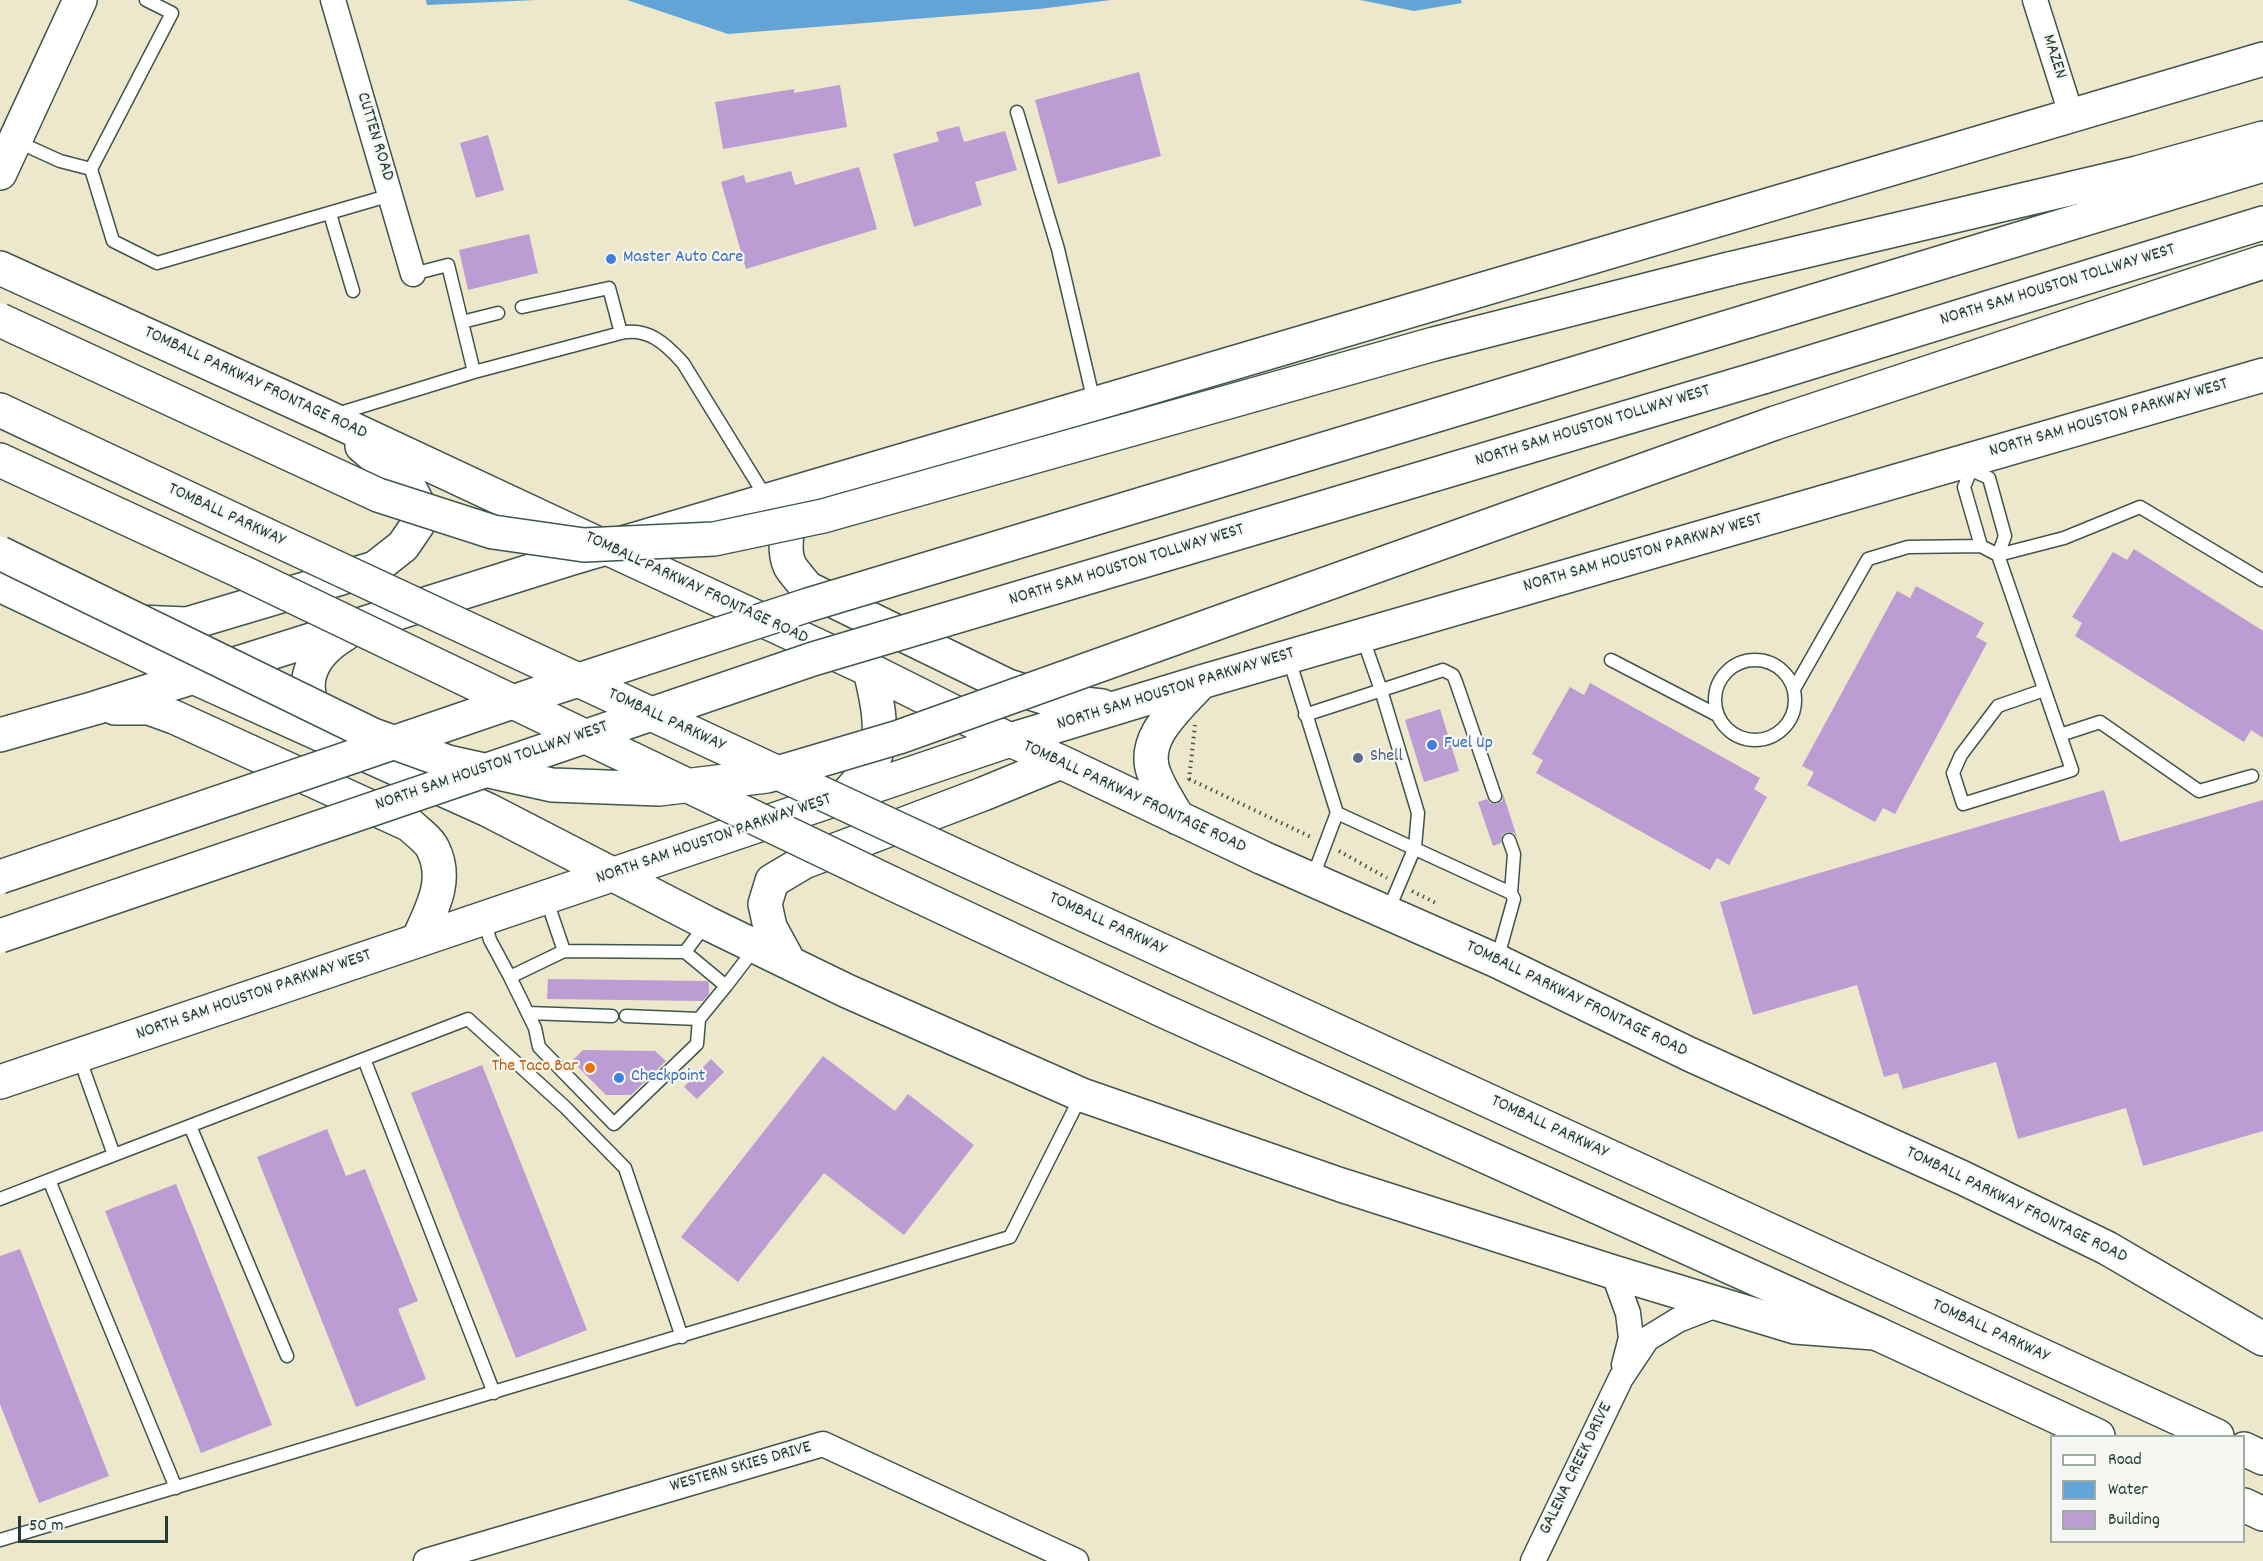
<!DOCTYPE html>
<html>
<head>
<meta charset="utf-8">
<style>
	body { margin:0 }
	#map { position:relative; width:2263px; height:1561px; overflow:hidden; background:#ede7cc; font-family:Dekko,sans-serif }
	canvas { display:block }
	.legend { position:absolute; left:2050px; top:1435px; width:195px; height:108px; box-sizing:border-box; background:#f6f6f2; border:2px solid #a0aca6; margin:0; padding:8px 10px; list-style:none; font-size:18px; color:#1f3d34 }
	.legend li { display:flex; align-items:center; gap:12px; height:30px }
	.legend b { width:30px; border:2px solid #a0aca6 }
	.scale { position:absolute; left:18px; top:1516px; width:150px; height:27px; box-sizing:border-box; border:3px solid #1f3d34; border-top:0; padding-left:8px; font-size:18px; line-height:21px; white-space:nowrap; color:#1f3d34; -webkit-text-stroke:4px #f6f6f2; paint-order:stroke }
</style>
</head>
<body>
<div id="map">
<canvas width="2263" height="1561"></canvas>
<ul class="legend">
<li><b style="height:8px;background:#fff"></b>Road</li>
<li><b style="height:16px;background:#63a4d6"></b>Water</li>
<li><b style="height:16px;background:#bb9cd3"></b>Building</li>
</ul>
<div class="scale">50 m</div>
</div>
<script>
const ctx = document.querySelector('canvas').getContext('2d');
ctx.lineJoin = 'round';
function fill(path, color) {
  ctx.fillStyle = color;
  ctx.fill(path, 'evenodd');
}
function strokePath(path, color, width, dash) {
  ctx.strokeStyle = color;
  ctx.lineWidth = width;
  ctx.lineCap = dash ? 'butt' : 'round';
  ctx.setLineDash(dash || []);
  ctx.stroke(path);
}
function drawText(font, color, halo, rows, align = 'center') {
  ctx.font = font + ' Dekko,sans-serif';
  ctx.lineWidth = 4.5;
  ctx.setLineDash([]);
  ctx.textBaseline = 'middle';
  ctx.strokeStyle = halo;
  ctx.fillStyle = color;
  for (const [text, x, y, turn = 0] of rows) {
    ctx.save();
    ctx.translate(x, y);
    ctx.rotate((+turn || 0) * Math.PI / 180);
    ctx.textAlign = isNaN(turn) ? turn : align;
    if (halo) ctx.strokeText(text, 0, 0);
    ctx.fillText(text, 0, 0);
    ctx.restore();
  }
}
fill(new Path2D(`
	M426,0H537L427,5Z
	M627,0H1111L1039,9L728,34Z
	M1360,0H1461L1462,3L1414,11Z`), '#63a4d6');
fill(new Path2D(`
	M1139,72L1161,156L1058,184L1035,100Z
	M840,85L847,127L723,149L715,102L794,89V93Z
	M959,126L964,142L1005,131L1017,170L975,182L982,205L914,227L893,154L939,141L936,132Z
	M488,135L504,190L476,198L460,143Z
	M859,167L877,229L746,269L721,182L744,175L746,183L791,171L795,185Z
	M529,234L538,273L468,290L459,250Z
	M2134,549L2263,631V738L2251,730L2244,742L2075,636L2082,623L2072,617L2113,552L2127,560Z
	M1916,586L1984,623L1976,637L1987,643L1895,814L1883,808L1875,822L1807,785L1814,772L1802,766L1897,591L1910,598Z
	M1590,683L1760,778L1754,789L1767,797L1729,865L1717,858L1710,870L1536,773L1543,760L1532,754L1570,687L1584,695Z
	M1440,709L1459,771L1424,782L1405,720Z
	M2104,790L2120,842L2263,800V1131L2143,1166L2126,1108L2018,1139L1996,1062L1903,1089L1898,1073L1884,1077L1857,985L1753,1015L1720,902Z
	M1503,794L1517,837L1514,833L1507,832L1502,835L1501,843L1493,846L1478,802L1487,799L1490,803L1497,804L1502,801Z
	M548,979L707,981L709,983V994L703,1001L547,999Z
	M583,1050L655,1051L666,1061L631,1095H606L572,1061Z
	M823,1056L895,1111L908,1094L974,1145L904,1235L824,1173L738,1282L681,1237Z
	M711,1059L724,1072L697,1099L684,1087Z
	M482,1065L587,1330L516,1358L411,1093Z
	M327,1129L346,1176L365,1169L418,1301L398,1309L426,1379L356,1407L257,1157Z
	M176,1184L272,1425L201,1453L105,1211Z
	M20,1249L109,1476L39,1503L0,1404V1256Z`), '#bb9cd3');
const lane = new Path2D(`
	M146,0L172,13L91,169L113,241L157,263L391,195
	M1017,112L1058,249L1094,402
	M16,141L60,161L91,169
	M330,214L353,291
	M413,274L448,265L474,372
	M522,307L609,288L621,333
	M462,322L498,313
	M337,414L474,372L621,333C648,327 666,344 683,363L767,499
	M1969,463L1971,470L1964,487L1981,546
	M1362,636L1381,690L1418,813L1415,847L1388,911
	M1289,659L1337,813L1312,879
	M1715 700a40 40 0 1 1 80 0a40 40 0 1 1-80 0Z
	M1611,660L1717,715
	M1794,689L1868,559L1908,547L1981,546L1998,555L2005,536L1989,478L1971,470
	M2044,690L1998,706L1961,755L1953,773L1963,804L2072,770L1998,555L2064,538L2140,507L2262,580
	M1305,715L1443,670L1453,675L1456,682L1495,796
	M2060,735L2100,722L2199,791L2252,776
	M1337,813L1511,893L1514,899L1497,960
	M1509,840L1514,854L1511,893
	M546,898L564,951
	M484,919L490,940L510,977L564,951L685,952L706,924
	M685,952L726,986L755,948
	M510,977L535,1028L539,1047L614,1124L697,1044L699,1019L726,986
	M528,1013L612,1016
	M626,1016L699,1019
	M364,1059L494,1393
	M190,1126L287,1356
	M114,1155L468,1019L565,1107L625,1168L682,1337
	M49,1180L176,1488
	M0,1199L114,1155L79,1057
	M0,1540L1010,1237L1081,1096`);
const street = new Path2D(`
	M333,0L413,274
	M2035,0L2071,114
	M1613,1272L1628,1313L1631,1338L1624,1365
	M426,1561L823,1444L1076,1561
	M1533,1561L1621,1378L1647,1339L1678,1320L1719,1304`);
const secondary = new Path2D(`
	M0,173L80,0
	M0,268L327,417L607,548L870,670L1010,740L1061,762L1263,858L1497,961L1689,1054L1963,1178L2107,1248L2263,1339
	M802,500C787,512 782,549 790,566C794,573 802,581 807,588L1008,686L1056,701L1102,706
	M0,585L191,676L488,810L707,923L847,991L1082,1095L1341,1185L1613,1272L1795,1327L1874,1333
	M137,622L187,624L375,568L403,546L418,524L420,514L418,504L408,485L362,446
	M115,708H149L174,717L410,825C417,832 429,840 433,849C449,881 431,910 418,940
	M324,725C295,689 308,656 345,634
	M0,735L95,708L572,558L2263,59
	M846,796C856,783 871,769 876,754C884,727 876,696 870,670
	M1178,818C1170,804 1161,791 1155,776C1138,739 1179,707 1201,682
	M789,962L770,927L765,904L772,881L804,862L983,794L1061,762
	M0,1082L1010,740L1201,682L2263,375`);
const primary = new Path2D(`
	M1878,1334L2098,1436
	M2244,1505L2263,1514`);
const highway = new Path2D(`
	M1729,269L2137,173L2263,138
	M1748,321L2263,165
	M1763,377L2263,223
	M0,410L264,534
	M1775,423L2263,262
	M0,460L242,572
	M963,859L2217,1436
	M891,883L1164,1011L1878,1334
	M2244,1449L2263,1458`);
strokePath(lane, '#3e564b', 15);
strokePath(street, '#3e564b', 27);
strokePath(secondary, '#3e564b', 36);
strokePath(primary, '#3e564b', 36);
strokePath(highway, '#3e564b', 36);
strokePath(new Path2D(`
	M1189,779L1313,838
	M1189,780L1195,725
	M1339,851L1387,878
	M1412,891L1438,904`), '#3e564b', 4, [1.5, 4.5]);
strokePath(lane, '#fff', 12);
strokePath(street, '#fff', 24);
strokePath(secondary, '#fff', 33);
strokePath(primary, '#fff', 33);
strokePath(highway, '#fff', 33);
const highwayBridge = new Path2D(`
	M0,320L378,495L493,532L584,545L714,539L823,516L1434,344L1729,269
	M264,534L963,859
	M0,553L373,735L448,762L552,785L659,789L767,776L899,737L1775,423
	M242,572L891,883
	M0,877L545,691L808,605L1748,321
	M0,936L813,659L1763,377`);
strokePath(highwayBridge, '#3e564b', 36, []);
strokePath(highwayBridge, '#fff', 33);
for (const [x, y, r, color] of [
	[611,259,6,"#3f7fe0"],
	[1432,745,6,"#3f7fe0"],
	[1358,758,6,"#5c6f8a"],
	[590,1068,6,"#e8710a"],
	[619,1078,6,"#3f7fe0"]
]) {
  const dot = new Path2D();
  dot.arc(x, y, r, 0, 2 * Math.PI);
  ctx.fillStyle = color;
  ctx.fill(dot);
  strokePath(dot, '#f6f6f2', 2);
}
drawText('18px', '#1f3d34', '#f6f6f2', [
	["MAZEN",2053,57,72],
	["CUTTEN ROAD",374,137,73],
	["NORTH SAM HOUSTON TOLLWAY WEST",2058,286,-17],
	["TOMBALL PARKWAY FRONTAGE ROAD",255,384,25],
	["NORTH SAM HOUSTON PARKWAY WEST",2109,419,-16],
	["NORTH SAM HOUSTON TOLLWAY WEST",1593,427,-17],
	["TOMBALL PARKWAY",226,516,25],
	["NORTH SAM HOUSTON PARKWAY WEST",1643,554,-16],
	["NORTH SAM HOUSTON TOLLWAY WEST",1127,566,-17],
	["TOMBALL PARKWAY FRONTAGE ROAD",696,589,25],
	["NORTH SAM HOUSTON PARKWAY WEST",1176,690,-17],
	["TOMBALL PARKWAY",666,721,25],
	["NORTH SAM HOUSTON TOLLWAY WEST",492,767,-19],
	["TOMBALL PARKWAY FRONTAGE ROAD",1134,798,25],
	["NORTH SAM HOUSTON PARKWAY WEST",714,840,-19],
	["TOMBALL PARKWAY",1107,925,25],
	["NORTH SAM HOUSTON PARKWAY WEST",254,996,-19],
	["TOMBALL PARKWAY FRONTAGE ROAD",1576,1000,26],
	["TOMBALL PARKWAY",1549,1128,25],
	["TOMBALL PARKWAY FRONTAGE ROAD",2016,1206,26],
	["TOMBALL PARKWAY",1990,1332,25],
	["WESTERN SKIES DRIVE",741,1468,-16],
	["GALENA CREEK DRIVE",1577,1469,-64]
]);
drawText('18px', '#366cbe', '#f6f6f2', [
	["Master Auto Care",623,259],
	["Fuel Up",1444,745],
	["Checkpoint",631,1078]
], 'left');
drawText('18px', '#4e5e75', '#f6f6f2', [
	["Shell",1370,758]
], 'left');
drawText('18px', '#c56008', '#f6f6f2', [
	["The Taco Bar",578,1068]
], 'right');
</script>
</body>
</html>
